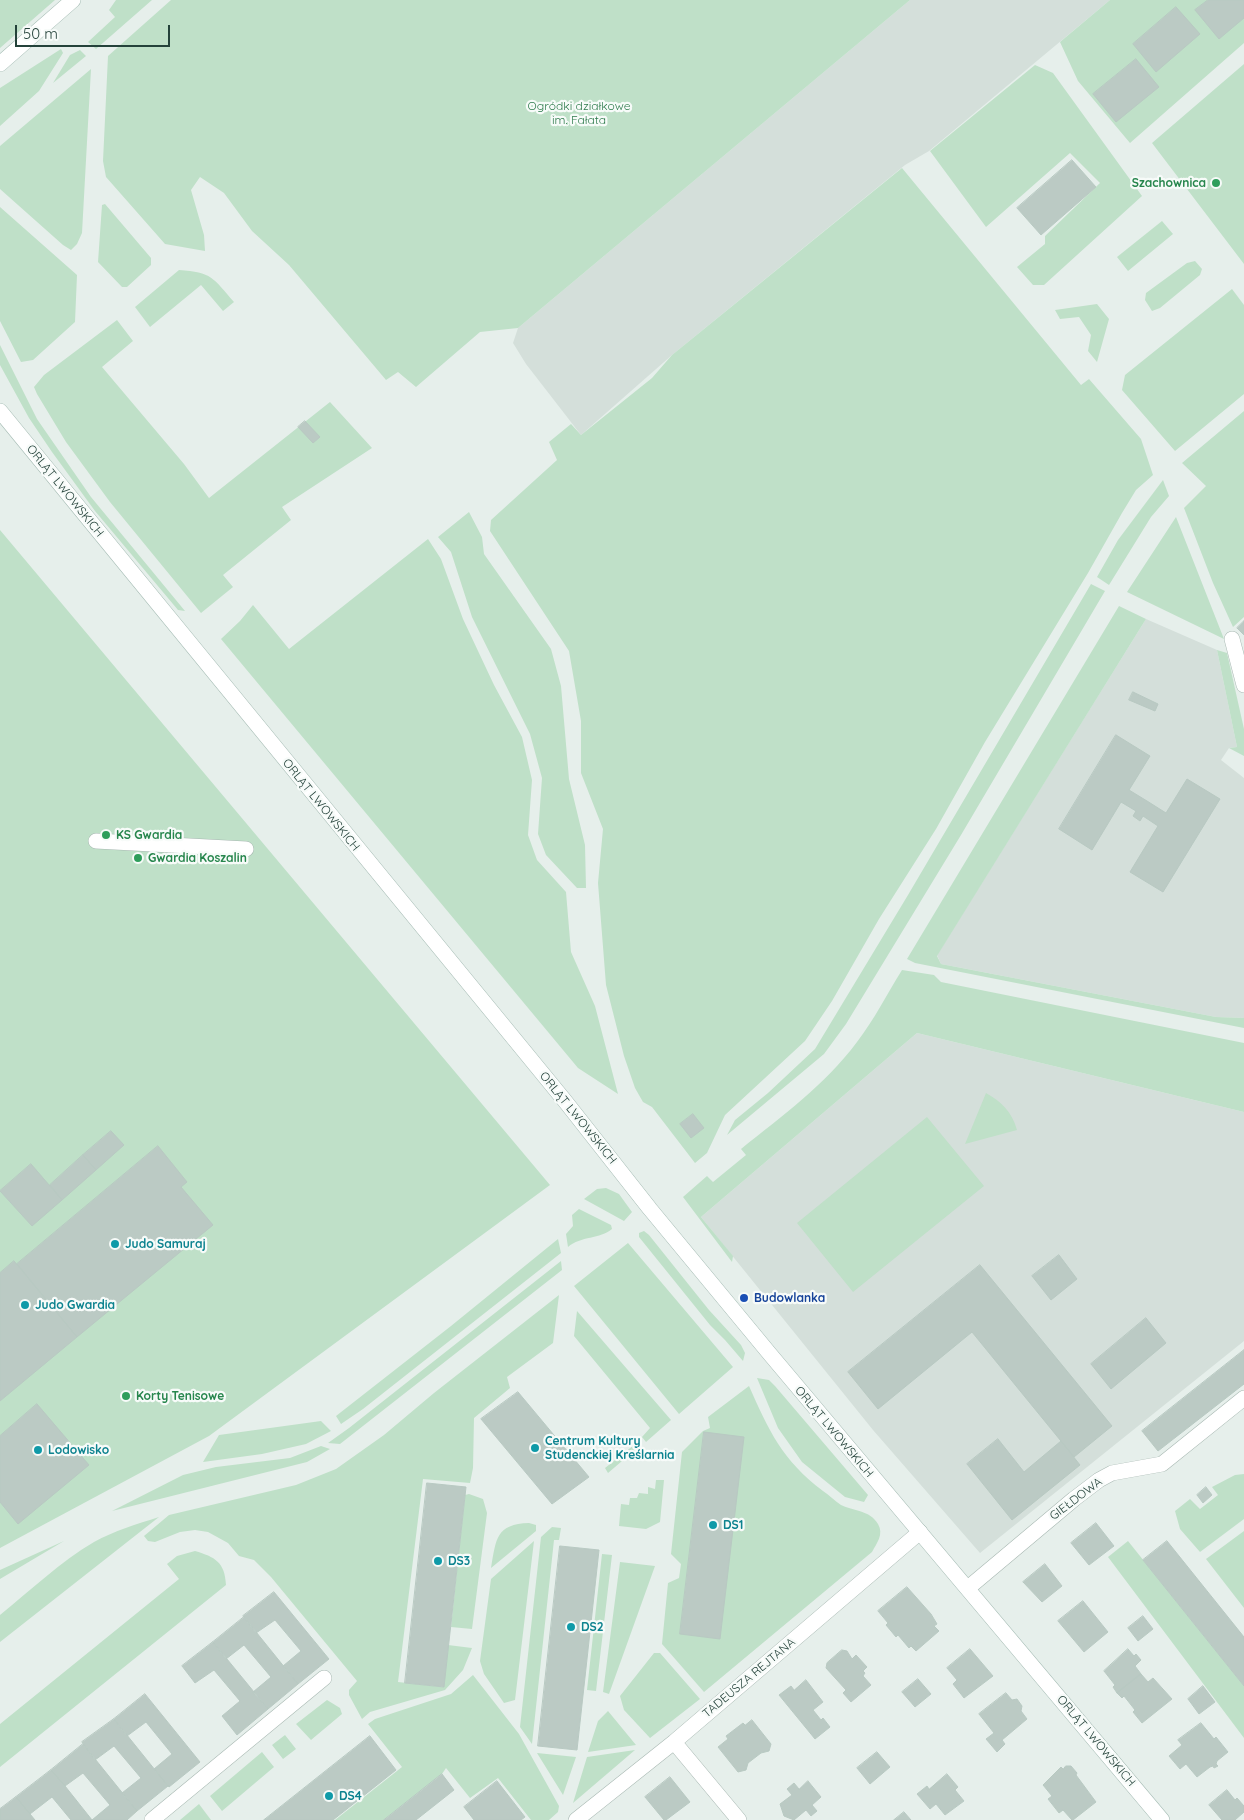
<!DOCTYPE html>
<html>
<head>
<meta charset="utf-8">
<style>
	body { margin:0 }
	#map { position:relative; width:1244px; height:1820px; overflow:hidden; background:#e6efeb; font-family:Quicksand,sans-serif }
	canvas { display:block }
	.scale { position:absolute; left:15px; top:25px; width:155px; height:22px; box-sizing:border-box; border:2px solid #24423a; border-top:0; padding-left:6px; font-size:15px; line-height:18px; white-space:nowrap; color:#24423a; -webkit-text-stroke:4px #f7fbf9; paint-order:stroke }
</style>
</head>
<body>
<div id="map">
<canvas width="1244" height="1820"></canvas>
<div class="scale">50 m</div>
</div>
<script>
const ctx = document.querySelector('canvas').getContext('2d');
ctx.lineJoin = 'round';
function fill(path, color) {
  ctx.fillStyle = color;
  ctx.fill(path, 'evenodd');
}
function strokePath(path, color, width, dash) {
  ctx.strokeStyle = color;
  ctx.lineWidth = width;
  ctx.lineCap = dash ? 'butt' : 'round';
  ctx.setLineDash(dash || []);
  ctx.stroke(path);
}
function drawText(font, color, halo, rows, align = 'center') {
  ctx.font = font + ' Quicksand,sans-serif';
  ctx.lineWidth = 4.5;
  ctx.setLineDash([]);
  ctx.textBaseline = 'middle';
  ctx.strokeStyle = halo;
  ctx.fillStyle = color;
  for (const [text, x, y, turn = 0] of rows) {
    ctx.save();
    ctx.translate(x, y);
    ctx.rotate((+turn || 0) * Math.PI / 180);
    ctx.textAlign = isNaN(turn) ? turn : align;
    if (halo) ctx.strokeText(text, 0, 0);
    ctx.fillText(text, 0, 0);
    ctx.restore();
  }
}
fill(new Path2D(`
	M910,0H1110L929,151L905,165L672,355L581,435L526,364L513,343L518,328Z
	M1146,619L1217,650L1237,747L1229,748L1221,760L1244,778V1018L1216,1017L941,964L937,955Z
	M917,1033L1244,1112V1341L980,1553L873,1430L701,1217Z`), '#d4dfda');
fill(new Path2D(`
	M0,0H55L0,48Z
	M116,0H152L96,49L88,42L115,17L109,10Z
	M171,0H910L518,328L480,332L416,387L398,372L386,380L289,265L252,231L224,193L200,177L191,190L204,235L205,251L165,244L106,177L103,161L108,56Z
	M1110,0H1208L1244,18V43L1130,143L1078,81L1060,42Z
	M61,49L63,53L39,91L0,126V88Z
	M80,50L86,56L53,83L70,55Z
	M1244,64V264L1152,143Z
	M1035,65L1053,73L1142,196L1044,285H1033L1017,267L1045,244V236L1100,183L1070,153L986,227L930,151Z
	M91,69L82,233L77,244L71,250L63,245L0,189V146Z
	M902,168L1081,385L1089,379L1141,439L1153,475L1136,490L1122,513L1088,573L985,742L936,829L879,919L832,1001L805,1041L725,1115L707,1153L695,1163L652,1107L643,1102L635,1088L624,1056L606,985L598,883L603,829L581,773V721L569,651L490,531L491,520L557,460L549,442L571,424L581,435L652,378L672,355Z
	M105,204L151,258V265L127,287H122L98,262L102,205Z
	M0,207L77,275L75,322L33,360L21,362L0,321Z
	M1162,221L1173,234L1128,271L1117,257Z
	M1195,261L1202,269L1200,275L1160,308L1152,311L1145,300L1146,293L1187,263Z
	M179,270C212,272 213,278 234,302L223,311L201,285L150,327L135,307Z
	M1232,289L1244,305V394L1175,451L1122,390L1125,375Z
	M1097,304L1109,319L1097,362L1088,351L1091,335L1079,317L1060,319L1055,310Z
	M117,320L133,341L102,367L184,464L209,498L330,402L372,448L282,507L291,520L223,575L233,587L201,613L110,502L66,442L37,394L34,387L44,375Z
	M0,345L37,419L91,497L185,611L178,610L95,511L52,452L29,418L0,365Z
	M1244,411V617L1233,627L1213,583L1184,508L1206,486L1182,463Z
	M1163,480L1169,496L1151,517L1109,585L1097,577L1118,540Z
	M469,512L482,537L484,554L551,649L561,686L569,779L585,845L586,888H577L546,855L538,834L542,778L530,734L472,617L451,552L438,537Z
	M1176,517L1224,639L1127,592Z
	M0,530L550,1185L209,1436L0,1548Z
	M428,539L441,559L463,619L494,685L522,737L532,780L528,835L537,860L566,892L571,952L595,1006L618,1094L578,1068L221,639L240,621L253,605L289,649Z
	M1091,584L1105,591L961,835L846,1024L824,1054L727,1135L735,1120L768,1093L815,1049L908,895Z
	M1119,606L1146,619L937,956L941,964L1216,1017L1244,1018V1028L915,963L907,959Z
	M1217,650L1227,653L1244,729V756L1229,748L1237,747Z
	M902,970L934,975L941,982L1244,1043V1112L917,1033L701,1217L733,1256L732,1262L683,1197L707,1176L713,1182L746,1155L741,1149C782,1116 825,1085 857,1042C874,1020 887,994 902,970Z
	M986,1093C1002,1102 1012,1112 1017,1130L965,1144Z
	M927,1117L984,1186L853,1292L797,1223Z
	M606,1188L619,1194L632,1212L624,1221L584,1199L597,1189Z
	M579,1209L611,1225L612,1229C600,1239 581,1236 568,1247L566,1234L573,1226L572,1215Z
	M644,1231L649,1235L709,1310L741,1345L745,1353L743,1361L725,1340L710,1325L639,1237V1233Z
	M558,1239L561,1253L363,1409L341,1424L336,1416L451,1326Z
	M628,1243L733,1367L679,1414L574,1286Z
	M561,1261L562,1270L340,1444L328,1443L349,1428Z
	M559,1295L553,1343L507,1377L510,1388L474,1418L473,1468L470,1483L423,1479L398,1682L443,1687L448,1645L472,1648L463,1670L445,1690L370,1712L362,1719L349,1695V1690L357,1681L271,1577L254,1560L239,1556L228,1543L208,1532L195,1530L180,1532L155,1542L148,1541L144,1536L169,1515L296,1485L336,1469L384,1435L434,1393Z
	M577,1311L671,1420L646,1442L642,1437L650,1428L574,1336Z
	M757,1378L769,1380L775,1386L868,1495L864,1502L845,1497L802,1462L778,1428Z
	M749,1386C769,1431 782,1460 823,1491C829,1495 835,1501 841,1505C853,1511 870,1510 878,1524C884,1534 877,1543 872,1552L704,1692L662,1644L668,1583L679,1578L681,1564L671,1554L682,1452L703,1431L710,1428L708,1417Z
	M321,1421L331,1431L306,1444L262,1454L203,1462L219,1435Z
	M639,1441L642,1444L608,1473L605,1468Z
	M321,1446L330,1449L307,1462L112,1511L183,1475L216,1467L290,1458Z
	M1244,1474V1519L1200,1552L1180,1529L1175,1511L1190,1499L1200,1509L1218,1495L1212,1487L1235,1475Z
	M656,1480H664L660,1522L646,1529L619,1526L621,1504L629,1505L630,1498H637L639,1493L648,1494V1487L655,1489Z
	M469,1494L483,1499L487,1513L472,1629L451,1627L465,1495Z
	M159,1517L0,1642V1615C31,1590 60,1562 94,1542C114,1531 137,1524 159,1517Z
	M529,1523L536,1525V1531L491,1568C496,1539 496,1524 529,1523Z
	M552,1527L561,1528L559,1540H554L532,1744L520,1727L541,1537Z
	M1244,1531V1608L1206,1559Z
	M64,1541L0,1579V1570Z
	M534,1541L515,1700L504,1703L484,1674L480,1661L491,1579Z
	M1128,1541L1244,1686V1738L1108,1557Z
	M195,1551C215,1557 225,1562 226,1585L0,1767V1724L179,1579L167,1564L177,1556Z
	M602,1554L612,1555L596,1691L587,1690Z
	M620,1562L655,1566L609,1694L603,1692Z
	M654,1653H660L700,1699L650,1738L624,1710L620,1696Z
	M473,1675L519,1734L559,1806L558,1812L549,1820H531L498,1778L470,1798L446,1768L442,1774L384,1820H335L402,1767L368,1724L375,1719L451,1694Z
	M327,1700L340,1708L342,1714L311,1740L296,1724Z
	M608,1711L636,1745L588,1752L598,1721Z
	M285,1735L296,1749L283,1759L272,1745Z
	M635,1750L573,1803L587,1757Z
	M262,1752L274,1767L222,1811L210,1796Z
	M537,1753L576,1757L563,1795Z
	M199,1804L211,1820H180Z`), '#bfe0c8');
const building = new Path2D(`
	M1208,0H1244V18L1219,39L1195,10Z
	M1176,7L1200,34L1156,72L1133,44Z
	M1136,59L1159,87L1116,122L1093,94Z
	M1072,160L1096,187L1041,235L1017,208Z
	M305,421L320,437L313,443L298,427Z
	M1244,621V635L1237,628Z
	M1133,692L1158,704L1155,711L1129,700Z
	M1116,735L1150,756L1129,790L1147,801L1166,813L1187,779L1220,799L1163,892L1130,872L1158,826L1143,816L1140,821L1133,816L1136,811L1121,802L1092,850L1059,829Z
	M693,1114L704,1128L691,1138L680,1124Z
	M111,1131L124,1145L96,1170L83,1155Z
	M158,1146L187,1182L181,1187L213,1225L77,1337L17,1264Z
	M83,1155L96,1170L62,1200L50,1185Z
	M31,1164L62,1200L32,1226L0,1191Z
	M1059,1255L1077,1279L1051,1300L1032,1276Z
	M14,1261L77,1337L0,1401V1273Z
	M980,1265L1112,1426L1074,1457L972,1332L878,1409L848,1372Z
	M1146,1318L1166,1343L1111,1389L1091,1364Z
	M1244,1350V1384L1158,1451L1142,1431Z
	M518,1392L589,1477L552,1504L481,1419Z
	M37,1404L89,1465L18,1524L0,1502V1436Z
	M704,1432L744,1437L720,1639L680,1634Z
	M998,1439L1024,1472L1061,1441L1080,1465L1012,1520L967,1464Z
	M427,1483L466,1487L444,1687L405,1683Z
	M1206,1487L1212,1495L1203,1503L1197,1495Z
	M1096,1523L1114,1546L1089,1565L1071,1543Z
	M1167,1541L1244,1637V1686L1143,1560Z
	M560,1546L599,1550L577,1750L538,1746Z
	M1045,1564L1062,1586L1042,1602L1023,1582Z
	M907,1587L931,1614L937,1624L934,1626L939,1631L916,1651L911,1646L909,1648L898,1635L896,1637L886,1625L888,1623L878,1611Z
	M274,1592L329,1659L298,1684L283,1666L301,1651L275,1620L256,1633L243,1616Z
	M1083,1601L1108,1632L1084,1652L1058,1621Z
	M1143,1616L1153,1629L1138,1641L1128,1628Z
	M244,1617L298,1684L268,1709L253,1692L271,1677L244,1645L226,1659L213,1642Z
	M213,1642L268,1709L237,1735L222,1716L240,1701L214,1670L195,1683L182,1666Z
	M970,1649L993,1676L964,1698L953,1684L957,1680L947,1668Z
	M1128,1649L1134,1656L1136,1654L1141,1660L1135,1666L1141,1674L1117,1693L1113,1687L1115,1685L1104,1671Z
	M842,1650L847,1651L852,1659L856,1655L867,1667L863,1671L865,1673L863,1676L871,1685L851,1702L843,1693L846,1690L826,1668L827,1663Z
	M1141,1674L1148,1682L1153,1678L1172,1699L1142,1723L1133,1712L1135,1710L1124,1696L1122,1698L1117,1693Z
	M918,1679L931,1694L915,1707L902,1692Z
	M806,1680L823,1702L813,1710L821,1720L823,1718L830,1727L815,1739L779,1695L791,1686L794,1690Z
	M1203,1686L1215,1702L1199,1714L1188,1699Z
	M1006,1693L1012,1700L1017,1699L1022,1706L1021,1711L1027,1719L1002,1740L1005,1744L997,1752L986,1739L994,1733L979,1714Z
	M145,1694L200,1762L169,1787L154,1769L172,1754L146,1722L127,1736L114,1719Z
	M114,1719L168,1786L137,1811L122,1793L141,1778L114,1746L95,1760L82,1742Z
	M752,1720L771,1744L769,1751L761,1753L748,1763L746,1770L738,1772L718,1747L728,1739L726,1736L743,1723L745,1725Z
	M1201,1723L1214,1739L1216,1737L1228,1752L1217,1761L1216,1764L1218,1766L1214,1768L1213,1766L1210,1767L1197,1777L1186,1764L1180,1769L1169,1756L1182,1745L1178,1740Z
	M370,1736L396,1770L333,1820H264Z
	M83,1744L137,1811L127,1820H92L110,1805L83,1773L65,1786L51,1770Z
	M877,1752L890,1767L870,1784L857,1768Z
	M1066,1766H1071L1077,1773L1076,1775L1096,1802L1073,1820H1072L1063,1810L1059,1813L1048,1799L1052,1796L1043,1785L1061,1767L1063,1769Z
	M51,1770L65,1786L92,1820H71L52,1797L30,1814L16,1797Z
	M442,1774L454,1790L416,1820H384Z
	M947,1774L958,1787L955,1790L964,1801L945,1815L936,1804L930,1809L917,1794L927,1786L929,1789Z
	M670,1777L690,1802L666,1820H664L645,1797Z
	M497,1781L525,1817L521,1820H474L464,1807Z
	M808,1781L821,1797L812,1805L817,1811L811,1816L806,1810L794,1820L784,1816L780,1804L792,1795L787,1789L794,1783L799,1789Z
	M1227,1790L1235,1800L1237,1798L1244,1806V1812L1235,1820H1222L1209,1805Z
	M16,1797L30,1814L35,1820H0V1809Z
	M904,1812L911,1820H894Z`);
fill(building, '#bbcac4');
strokePath(building, '#b8c9c2', 1);
const street = new Path2D(`
	M1232,639L1244,685
	M96,841L246,849
	M968,1588L1074,1499L1099,1480L1112,1473L1162,1464L1244,1398
	M674,1742L739,1820
	M152,1820L324,1678
	M576,1820L674,1742L920,1532`);
const secondary = new Path2D(`
	M0,64L73,0
	M0,411L565,1101L650,1209L769,1353L1162,1820`);
strokePath(street, '#a8b8b2', 16);
strokePath(secondary, '#a4bbb3', 16);
strokePath(street, '#fff', 15);
strokePath(secondary, '#fff', 15);
for (const [x, y, r, color] of [
	[1216,183,5,"#2e9e5b"],
	[106,835,5,"#2e9e5b"],
	[138,858,5,"#2e9e5b"],
	[115,1244,5,"#0f9aa8"],
	[744,1298,5,"#1a4fb4"],
	[25,1305,5,"#0f9aa8"],
	[126,1396,5,"#2e9e5b"],
	[535,1448,5,"#0f9aa8"],
	[38,1450,5,"#0f9aa8"],
	[713,1525,5,"#0f9aa8"],
	[438,1561,5,"#0f9aa8"],
	[571,1627,5,"#0f9aa8"],
	[329,1796,5,"#0f9aa8"]
]) {
  const dot = new Path2D();
  dot.arc(x, y, r, 0, 2 * Math.PI);
  ctx.fillStyle = color;
  ctx.fill(dot);
  strokePath(dot, '#f7fbf9', 2);
}
drawText('12px', '#2d7a4b', '#f7fbf9', [
	["Ogródki działkowe",579,106],
	["im. Fałata",579,120]
]);
drawText('bold 12px', '#27864d', '#f7fbf9', [
	["Szachownica",1206,183,"right"],
	["KS Gwardia",116,835],
	["Gwardia Koszalin",148,858],
	["Korty Tenisowe",136,1396]
], 'left');
drawText('12px', '#24423a', '#f7fbf9', [
	["ORLĄT LWOWSKICH",65,491,51],
	["ORLĄT LWOWSKICH",321,805,51],
	["ORLĄT LWOWSKICH",578,1118,51],
	["ORLĄT LWOWSKICH",834,1432,50],
	["GIEŁDOWA",1076,1499,-37],
	["TADEUSZA REJTANA",749,1678,-40],
	["ORLĄT LWOWSKICH",1096,1741,50]
]);
drawText('bold 12px', '#0d838f', '#f7fbf9', [
	["Judo Samuraj",125,1244],
	["Judo Gwardia",35,1305],
	["Centrum Kultury",545,1441],
	["Studenckiej Kreślarnia",545,1455],
	["Lodowisko",48,1450],
	["DS1",723,1525],
	["DS3",448,1561],
	["DS2",581,1627],
	["DS4",339,1796]
], 'left');
drawText('bold 12px', '#164399', '#f7fbf9', [
	["Budowlanka",754,1298]
], 'left');
</script>
</body>
</html>
